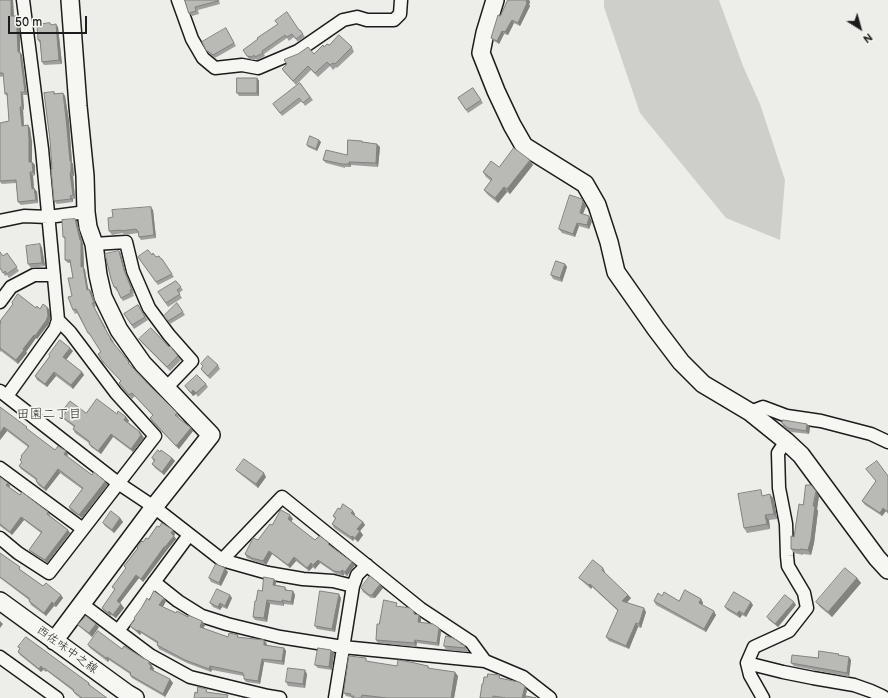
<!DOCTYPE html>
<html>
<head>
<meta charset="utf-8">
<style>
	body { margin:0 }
	#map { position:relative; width:888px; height:698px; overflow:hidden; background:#edede9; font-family:"Balsamiq Sans",sans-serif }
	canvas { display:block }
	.north { position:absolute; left:840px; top:8px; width:40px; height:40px; -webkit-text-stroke:3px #f6f6f2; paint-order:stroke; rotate:143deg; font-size:11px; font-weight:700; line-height:16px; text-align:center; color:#1c1c1c }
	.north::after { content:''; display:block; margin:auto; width:14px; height:18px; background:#1c1c1c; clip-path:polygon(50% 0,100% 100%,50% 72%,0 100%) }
	.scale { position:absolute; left:8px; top:16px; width:79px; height:18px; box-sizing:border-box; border:2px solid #1c1c1c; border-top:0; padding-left:5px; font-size:12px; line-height:14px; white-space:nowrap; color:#1c1c1c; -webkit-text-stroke:3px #f6f6f2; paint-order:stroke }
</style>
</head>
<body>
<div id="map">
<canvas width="888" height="698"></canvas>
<div class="north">N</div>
<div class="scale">50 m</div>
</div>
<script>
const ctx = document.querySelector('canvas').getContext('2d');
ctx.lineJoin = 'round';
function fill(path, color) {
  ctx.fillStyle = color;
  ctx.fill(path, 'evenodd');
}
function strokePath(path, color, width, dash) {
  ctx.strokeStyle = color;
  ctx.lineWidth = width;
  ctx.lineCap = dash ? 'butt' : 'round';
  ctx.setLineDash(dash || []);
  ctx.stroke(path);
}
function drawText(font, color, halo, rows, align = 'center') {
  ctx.font = font + ' "Balsamiq Sans","Klee One",sans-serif';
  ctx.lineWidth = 3.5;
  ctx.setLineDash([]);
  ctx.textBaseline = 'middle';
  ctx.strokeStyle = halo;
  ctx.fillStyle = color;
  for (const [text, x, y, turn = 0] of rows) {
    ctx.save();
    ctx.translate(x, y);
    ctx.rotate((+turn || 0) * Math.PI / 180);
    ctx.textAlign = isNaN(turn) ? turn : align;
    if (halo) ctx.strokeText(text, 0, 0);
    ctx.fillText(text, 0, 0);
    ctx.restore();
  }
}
fill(new Path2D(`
	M604,0H719L743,66L760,104L785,180L780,240L726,218L640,113L604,7Z`), '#cececb');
const street = new Path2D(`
	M178,0L192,39L203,58L215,68L242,65L258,68L298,51L343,20L357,17L367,20H394L400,14L401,0
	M0,221L24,216L48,217L86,212
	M94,244L126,242L133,271L149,308L169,335L192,361L166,388
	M0,302L11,287L34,275H54
	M0,391L118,483L154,507L222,560L268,573L303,579L333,581L353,586
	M7,396L55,329L58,320L42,149L23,0
	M750,412L763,407L787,416L821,421L871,434L888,442
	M0,468L83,529
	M0,538L18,553L49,573L155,436L116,393L70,332L58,320
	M222,560L282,497L421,609L471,642L485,661
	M154,582L178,601L202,616L227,624L280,637L343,647L485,661L523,677L550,698
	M82,604L150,655L190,677L268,696L280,698
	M118,631L189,535
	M0,657L57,698
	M747,663L783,672L813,678L854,685L871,691L882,696L885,698
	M335,698L353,586L357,575L367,565
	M763,698L750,675L747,663L754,647L789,631L807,608L804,593L788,566L787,556L786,524L779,488L778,453L786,441`);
const secondary = new Path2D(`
	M495,0L485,33L481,53L496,91L512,125L524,146L585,184L597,205L609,242L616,272L656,329L681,362L703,384L750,412L786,441L801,455L877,558L888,570
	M0,601L128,694L135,698
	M54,641L154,507L211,435L143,364L119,330L103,297L98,275L94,244L88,227L86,212L85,176L78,106L70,0`);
strokePath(street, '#1c1c1c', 15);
strokePath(secondary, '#1c1c1c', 20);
strokePath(street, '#f6f6f2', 12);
strokePath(secondary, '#f6f6f2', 17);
fill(new Path2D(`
	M0,0H13L14,16H16L18,20L20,32V52L22,55L27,95H23L24,110H23L24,125L30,128L32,143V162L35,165V175L33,176L34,188L37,192L38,203L21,205L18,202L16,183L2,184L0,182V123L9,121L7,96L5,94L4,76L0,77Z
	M185,0H219L220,4L198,10L199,14L192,16L189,13Z
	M508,0H529L530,2L529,5L530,6L520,26L514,23L508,35L504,34L499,44L494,41L491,38Z
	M50,23L51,25L58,27L62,64L44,65L42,62L40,43L38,40Z
	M300,30L305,37L298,42L294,37L289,41L287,38L264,54L265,56L257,60L256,59L254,60L249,59L243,50Z
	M228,32L236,46L215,58L209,53L206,50Z
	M329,45L352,47L354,52L337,68L336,67L333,70L330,66L318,77L311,70L296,85L285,73L282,69L287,65L284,60L314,54L324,47Z
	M257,78L259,81V96H239L237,93Z
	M300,83L313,100L305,106L302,101L282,116L273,104Z
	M473,88L483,103L468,113L458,98Z
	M54,92L56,94L63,93L65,96L69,121L72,163L73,164L74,176H73L75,199H73V202L57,204L54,201L52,169Z
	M362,141L363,142L380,147L378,167L351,165V167H345V168L326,163L323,160L347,155Z
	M321,142L317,151L308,147L307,145Z
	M533,165L510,194L507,192L498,203L488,195L484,190L491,181L486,177L483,172L499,167Z
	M584,203L586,206L583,214L591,219L592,221L589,229L579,226L575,237L562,233L559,229Z
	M153,210L156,238L141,240L139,237L138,233L124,235L123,233L112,235L109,231Z
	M75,219L77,222L82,241L83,244L84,268L85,270L88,289L92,292L96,306L94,307L106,328L105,329L114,342L113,343L131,366L152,388L177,413L179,416L178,417L193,431L179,449L152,422L150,418L153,416L135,396L132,399L121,387L119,383L121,381L106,365L98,354L101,352L91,336L88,333L77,313L75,314L73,310L72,296L73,278L70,263H68L65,260V239L63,237Z
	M40,244L42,248L45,266L31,268L28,264Z
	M119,251L121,254L126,274L134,293L133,294L134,296L123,301L121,298L117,290V291L114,287Z
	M7,253L19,271L9,278L7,275L5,276L0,268L3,256Z
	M152,255L161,259H162L174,277L158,285L138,257Z
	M565,264L567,267L562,282L553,279L551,275Z
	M176,281L183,290L179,293L182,298L168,307L158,292Z
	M12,303L50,310V319L48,326H47L37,339L36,338L26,352L27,353L18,364L1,351L0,352V324L1,323L0,322L13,304Z
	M177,303L185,315L170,324L164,316Z
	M138,305L148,320L134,329L124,314Z
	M139,339L169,347L178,356L181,360L170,371L142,343Z
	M73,351L66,360L82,372L84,375L73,389L56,376L47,387L37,380L35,376L50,356L49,355Z
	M201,364L218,365L220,369L210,379L203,372L201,369L203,366Z
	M206,384L208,387L198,397L196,394L193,396L185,386Z
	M0,407L29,431L55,450L68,455L67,456L92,475L107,484V486L82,518L71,511L69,507L82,489L60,473L46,491L38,485L36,481V480L21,469L19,466L22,462L20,460L28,447L7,431L0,440Z
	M63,410L86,413L117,414L126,417L129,421L128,422L140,432L144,438L133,452L113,437L101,454L91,447L89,444V443L75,433L73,429L74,427L65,420L62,417L65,413Z
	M782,423L810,427L809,434L791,432L784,427Z
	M160,452L172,458L175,461L164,475L155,468L152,464L154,462L152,458Z
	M866,469L888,476V514L886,511L882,516L865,505L862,501L876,481Z
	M236,470L266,477L258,488L239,473Z
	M0,477L8,483L10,486L9,487L20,495L31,499L33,501L48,512L50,515V516L68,530L70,533L47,563L32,553L29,550L41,533L24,520L12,535L0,526Z
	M764,495L774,499L777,519L769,520L770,529L747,533L744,528Z
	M819,496L817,509L818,511L814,543L811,555L803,554V555L794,553L791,549L803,505Z
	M355,514V516L363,522L365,525L360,531L363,535L358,542L354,539L353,541L334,528L332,524L335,519L333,516Z
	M120,518L123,522L114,533L105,526L103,523Z
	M293,519L291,521L315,540L331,546L355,565L347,576L344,574L343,576L336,574L320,563L315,569L313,567L309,571L296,561L290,568L272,554L266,565L254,561L247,558L245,554L272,525Z
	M159,527L175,534L174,536L176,539L167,550L143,582L139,578L120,603L124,608L116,618L111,615L110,616L104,611L102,608L115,590L112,587L126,569L124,566L143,542L148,539Z
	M0,553L22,571L43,586L63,598L56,607L54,606L46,616L31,605L29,601V600L0,578Z
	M228,572L221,586L211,582L209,578Z
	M605,572L604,573L628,595L631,598L626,603L646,612L641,628L638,627L629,649L609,641L606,637L618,611L592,587L591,589L582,581L579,578Z
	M857,578L861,583L832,617L820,607L816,602Z
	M274,579L276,582V585L285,587L287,590L293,591L295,595L293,605L284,604V606L270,604L267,622L255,620L253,617L256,601L262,591Z
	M361,588H383L375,598H371L363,592Z
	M662,596L679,601L701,599L703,603L702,605L716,615L706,632L656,605L654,601Z
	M164,598L166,601L163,607L176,613L188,617L205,625L203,629L228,637L239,638L267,644L266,645L284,648L286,651L284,665L264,662L260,684L246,682L244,679V676L212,670L211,672L187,663L159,649L157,645L158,644L141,633L140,635L133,629L130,626L135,620L134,618L149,600Z
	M232,598L227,609L222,607L220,610L213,607L210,603Z
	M341,598L335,632L317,629L315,626Z
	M753,605L746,617L742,615L740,618L727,610L725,607Z
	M796,605L778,627L769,620L767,617Z
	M399,606L416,615L421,619V622L439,628L441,631L439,646L417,643L416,647L378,643L376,640L379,624Z
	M96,624L99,627L92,637L81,628L78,625Z
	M88,645L122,649L152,664V666L154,669L153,670L173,683L165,697L132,678L130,675V674L109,660L108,662L90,648Z
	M463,645L468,650L467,652L446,650L444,646Z
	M18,647L89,683L91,686L107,698H80L75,694L73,691L47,671L46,672L43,670L41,672L20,655L18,652L20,649Z
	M331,650L334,653L332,670L318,668L315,665Z
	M839,655L849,657L851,660L849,677L794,666L791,663Z
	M369,662L397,666L411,663L428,666L429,668L458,676L454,698H352L351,697L346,696L344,693Z
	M307,674L305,688L288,686L286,682Z
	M502,678L527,690L525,698H480L483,684Z`), '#9f9f9d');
fill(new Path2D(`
	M11,0H13L14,20L11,16Z
	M527,0H529L530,2L529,5L530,6L520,26L518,23Z
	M16,16L18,20L20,32V52L22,55L27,95L25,92L18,52Z
	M512,20L514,23L508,35L505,32Z
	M56,24L58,27L62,64L59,60Z
	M502,31L504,34L499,44L497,41Z
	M257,78L259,81V96L257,93Z
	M21,92L23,95L24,110L22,107Z
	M63,93L65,96L69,121L72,163L73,164L74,176L71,173L70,161Z
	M20,107L23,110L24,129L22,126Z
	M28,125L30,128L32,143V165L29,162Z
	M319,140L321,142L317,151L316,149Z
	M377,144L380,147L378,167L376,163Z
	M530,160L533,165L510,194L507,189Z
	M32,162L35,165V175L33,172Z
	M349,162L351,165V167L349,164Z
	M30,172L33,176L34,192L32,189Z
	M70,173L73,176L75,199L73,195Z
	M504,187L507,192L498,203L495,198Z
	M34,188L37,192L38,203L36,200Z
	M70,196L73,199V202L71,199Z
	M582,199L586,206L582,216L580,213Z
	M151,207L153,210L156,238L154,235Z
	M589,216L592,221L589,229L587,225Z
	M75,219L77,222L82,241L83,244L84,268L85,270L89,293L87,290L81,267L80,240Z
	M577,223L579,226L575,237L573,234Z
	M40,244L42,248L45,266L42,263Z
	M119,251L121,254L126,274L134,293L132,290L124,270Z
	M565,264L567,267L562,282L560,278Z
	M89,289L92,292L96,306L94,303Z
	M47,307L50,310V319L48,326L45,323Z
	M45,322L47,326L37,339L35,336Z
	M34,335L36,338L26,352L27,353L18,364L16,360L23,349Z
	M70,348L73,351L65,361L63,357Z
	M54,372L56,376L47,387L45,384Z
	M82,372L84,375L73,389L71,385Z
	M193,390L196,394L193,396L191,393Z
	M126,417L129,421L127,423L124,420Z
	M807,424L810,427L809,434L806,431Z
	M4,427L7,431L0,440V433Z
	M191,428L193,431L179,449L176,446Z
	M140,432L144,438L133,452L131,449Z
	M111,434L113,437L101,454L98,451Z
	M66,451L68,455L66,457L64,454Z
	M172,458L175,461L164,475L162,472Z
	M58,469L60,473L46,491L44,488Z
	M264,473L266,477L258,488L256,484Z
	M105,481L107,484V486L82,518L79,515Z
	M8,483L10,486L9,488L6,485Z
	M816,491L819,496L817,509L818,511L814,543L811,555L808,550Z
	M770,494L774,499L777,519L774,514Z
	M883,508L886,511L882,516L880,513Z
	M353,511L355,514L354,516L351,513Z
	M290,515L293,519L291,522L288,519Z
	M765,515L769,520L770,529L767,524Z
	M21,517L24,520L12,535L10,532Z
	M120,518L123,522L114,533L112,530Z
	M363,522L365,525L360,531L363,535L358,542L355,538L357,529Z
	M68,530L70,533L47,563L45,560Z
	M173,530L175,534L174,536L176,539L167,550L165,547L171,533Z
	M352,536L354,539L353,541L351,537Z
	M164,547L167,550L143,582L141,579Z
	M269,551L272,554L266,565L263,561Z
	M294,557L296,561L290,568L288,565Z
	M318,560L320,563L315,569L313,565Z
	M352,562L355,565L347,576L345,572Z
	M311,563L313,567L309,571L307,568Z
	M225,568L228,572L221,586L219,583Z
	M603,568L605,572L604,573L602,570Z
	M342,570L344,574L343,576L341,572Z
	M136,575L139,578L119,604L117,601Z
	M857,578L861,583L832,617L828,612Z
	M274,579L276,582L275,588L273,585Z
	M380,584L383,588L375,598L372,595Z
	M590,584L592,587L591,589L589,585Z
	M293,591L295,595L293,605L291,602Z
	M339,594L341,598L335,632L332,629Z
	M61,595L63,598L56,607L54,604Z
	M230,595L232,598L227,609L225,606Z
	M628,595L631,598L625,605L622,601Z
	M164,598L166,601L162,608L159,605Z
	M701,599L703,603L702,606L699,603Z
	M267,600L270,604L267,622L264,618Z
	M282,600L284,604V606L282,602Z
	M52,602L54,606L46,616L44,613Z
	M751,602L753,605L746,617L744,614Z
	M794,602L796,605L778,627L775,624Z
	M220,603L222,607L220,610L218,607Z
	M121,604L124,608L116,618L113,615Z
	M644,608L646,612L641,628L639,624Z
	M109,611L111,615L110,616L108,613Z
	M714,611L716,615L706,632L704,629Z
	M739,611L742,615L740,618L737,614Z
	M419,615L421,619L420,625L418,622Z
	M0,621L3,624L0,628Z
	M202,621L205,625L202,631L200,627Z
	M636,623L638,627L629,649L626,646Z
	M96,624L99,627L92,637L89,633Z
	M439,628L441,631L439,646L437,643Z
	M138,630L141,633L140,635L137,631Z
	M264,640L267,644L266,648L264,645Z
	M415,640L417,643L416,647L414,643Z
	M284,648L286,651L284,665L282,661Z
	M331,650L334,653L332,670L329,667Z
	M107,657L109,660L108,662L106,658Z
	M849,657L851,660L849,677L847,673Z
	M262,659L264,662L260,684L258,681Z
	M149,661L154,669L152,672L150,669Z
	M41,666L43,670L41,672L39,669Z
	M210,666L212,670L211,672L209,669Z
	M305,670L307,674L305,688L303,684Z
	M455,672L458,676L454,698H451Z
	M170,679L173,683L165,697L163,694Z
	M525,686L527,690L525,698H522Z`), '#82827f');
const building = new Path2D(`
	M0,0H11V16H16L17,29L18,52H20L25,92H21L22,107H20L22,126L28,125L29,139V162H32L33,172H30L32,189L34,188L36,200L18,202L16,180L0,181V123L9,121L7,93L5,94L3,73H0Z
	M185,0H218V1L195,7L196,11L189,13Z
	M508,0H527L526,2L527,3L518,23L512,20L505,32L502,31L497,41L491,38L498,15L500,16Z
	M287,12L299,30H300L303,34L296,39L292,34L287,37L285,35L262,51L263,53L255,57L254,55L252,57L247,56L243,50L258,39L257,38L278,24L275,21Z
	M50,23L51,25L56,24L59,60L42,62L40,40H38L37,25Z
	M226,28L234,43L213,55L206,50L202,42Z
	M339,35L352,47L335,64L333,63L330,65L327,62L315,73L308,66L293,81L282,69L287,64L284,60L285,59L298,54L308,47L314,54L323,45L324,47L327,44L329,45Z
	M237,78H257V93H237Z
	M300,83L310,97L303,103L299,98L280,113L273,104Z
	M473,88L481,100L466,110L458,98Z
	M54,92V94L63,93L66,118L70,161H71V173H70L73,195L70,196L71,199L54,201L51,169H52L50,140L44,93Z
	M310,136L319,140L316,149L307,145Z
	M348,140L362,141V142L377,144L376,163L349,162V164H342L323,160L326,150L347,155Z
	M514,148L530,160L507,189L504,187L495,198L484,190L492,179L483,172L491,161L499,167Z
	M570,195L582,199L583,202L580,213L589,216V218L587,225L577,223L573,234L559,229Z
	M151,207L154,235L139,237L138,231H137L136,229L121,231V230L109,231L108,218L113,217L112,210Z
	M75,219L80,240H81V267L83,266L87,290L89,289L94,303H92L103,325L111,339H110L129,362L128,363L152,388L177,413L175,415L191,428L176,446L150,418L153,415L132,393L129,395L119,383L121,381L103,362L98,354L101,352L89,333H88L76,309L73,310L68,297L72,296L68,278H73L70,260H65V237H63L62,220Z
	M40,244L42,263L28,264L26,246Z
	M148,250L152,255L153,253L156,257L159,256L161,259H162L172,274L156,282L138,257Z
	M119,251L124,270L132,290H130L131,293L121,298L116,287H114L111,279L105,254Z
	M0,252L3,256L7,253L17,267L7,274L5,271L3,273L0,268Z
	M556,261L565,264L560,278L551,275Z
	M176,281L181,287L177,290L180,294L166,303L158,292Z
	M18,294L36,308L37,306L40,309L43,304L47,307L48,316L45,323V322L35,336L34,335L23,349L24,350L16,360L0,348V324L1,322L0,321L13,304L12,303Z
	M177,303L183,312L168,321L164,316Z
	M138,305L145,317L132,325L124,314Z
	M151,328L169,347L170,346L178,356L167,367L139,339Z
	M60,340L70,348L63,357L82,372L71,385L54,372L45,384L35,376L50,356L49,355Z
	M208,356L218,365L208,376L201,369L203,366L201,364Z
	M197,375L206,384L196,393L193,390L191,393L185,386Z
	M97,399L117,414L118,411L126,417L124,420L140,432L139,433L141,435L131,449L111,434L98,451L89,444L90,442L73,429L75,426L62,417L66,412L63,410L70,401L86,413Z
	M0,407L27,427L26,428L55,450L58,446L66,451L64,454L92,475L94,472L105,481L104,483L79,515L69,507L83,488L58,469L44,488L36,481L37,479L19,466L22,462L20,460L22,457L21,456L29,446L4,427L0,433Z
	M783,420L807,424L806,431L788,428L782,423Z
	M158,450L160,452L161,450L172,458L162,472L152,464L155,460L152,458Z
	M244,459L264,473L256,484L236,470Z
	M877,461L888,476V512L883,508L880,513L862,501L876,481L866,469Z
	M0,477L8,483L6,485L20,495L22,492L31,499L48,512L47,514L68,530L45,560L29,550L42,532L21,517L10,532L0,524Z
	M806,485H811L816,491L813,506H815L811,539L808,550L800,549V550L791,549V536L794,537L799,504L803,505Z
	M761,490L762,496L770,494L774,514L765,515L767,524L744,528L738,494Z
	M343,504L353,511L351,513L363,522L357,529L360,531L355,538L352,536L351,537L332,524L336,518L333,516L338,508L340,509Z
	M281,510L290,515L288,519L315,540L318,537L320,536L329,543L328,544L352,562L345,572L342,570L341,572L334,571L318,560L313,565L311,563L307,568L294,557L288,565L269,551L263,561L252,558L245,554L253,538L258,540L270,524L272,525Z
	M111,511L120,518L112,530L103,523Z
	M162,523L173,530L171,533L174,536L165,547H164L141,579L136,575L117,601L121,604L113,615L109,611L108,613L102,608L115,589L112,587L126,568L124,566L138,548L137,547L142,541L143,542L146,538L148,539L157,526L159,527Z
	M0,553L20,567L19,569L43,586L46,583L61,595L54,604L52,602L44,613L29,601L30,599L0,577Z
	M593,560L603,568L602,570L628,595L622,601L644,608L639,624L636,623L626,646L606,637L618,610L590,584L589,585L579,578Z
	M216,564L225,568L219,583L209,578Z
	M845,568L857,578L828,612L816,602Z
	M370,576L380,584L372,595H369L361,588Z
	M264,577L274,579L273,585L285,587V590L293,591L291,602L282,600V602L267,600L264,618L253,617L255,601H256L258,590L262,591Z
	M217,589L230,595L225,606L220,603L218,607L210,603Z
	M685,590L701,599L699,603L714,611L704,629L654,601L658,593L662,596L664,592L679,601Z
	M154,591L164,598L159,605L176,613L177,611L188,617V615L202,621L200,627L228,637L229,633L238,635L237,637L264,640V645L284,648L282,661L262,659L258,681L244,679V675H243V673L210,666L209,669L185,660L157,645L158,642L138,630L137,631L130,626L135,619L134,618L142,607L147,598L149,600Z
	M320,591L339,594L332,629L315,626Z
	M734,592L751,602L744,614L739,611L737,614L725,607Z
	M785,595L794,602L775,624L767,617Z
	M384,600L397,603L396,606L410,608L414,612V614L419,615L418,622L433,624L439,628L437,643L415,640L414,643L376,640L377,624H379Z
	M86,616L96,624L89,633L78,625Z
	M98,631L122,649L124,646L143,658L149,661V664L151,666L150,669L170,679L163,694L130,675L131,673L107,657L106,658L88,645Z
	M446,636L453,638L461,643V644L464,645L465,647V648L444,646Z
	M26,637L82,678L89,683L88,684L107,698H82L73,691L74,690L44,668L43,669L41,666L39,669L18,652L20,648L18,647Z
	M318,648L331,650L329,667L315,665Z
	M819,651L839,654L838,655L849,657L847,673L791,663L792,655L818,658Z
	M349,656L366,658V661L397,666L398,660L410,662L428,666V668L434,669L455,672L451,698H387L362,695L361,698H353L354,696H350L351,694L344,693Z
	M288,668L305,670L303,684L286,682Z
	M488,674L500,675L499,678L519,682L525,686L522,698H506L493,696V698H480L482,684H483L484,677H487Z
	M198,687L207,689L206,692L228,695L227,698H194L195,692L197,693Z
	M526,696L536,698H526Z`);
fill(building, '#b9b9b6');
strokePath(building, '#82827f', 1);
drawText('12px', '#1c1c1c', '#f6f6f2', [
	["西佐味中之線",67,650,36]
]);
drawText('13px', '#1c1c1c', '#f6f6f2', [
	["田園二丁目",49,415]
]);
</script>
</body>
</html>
